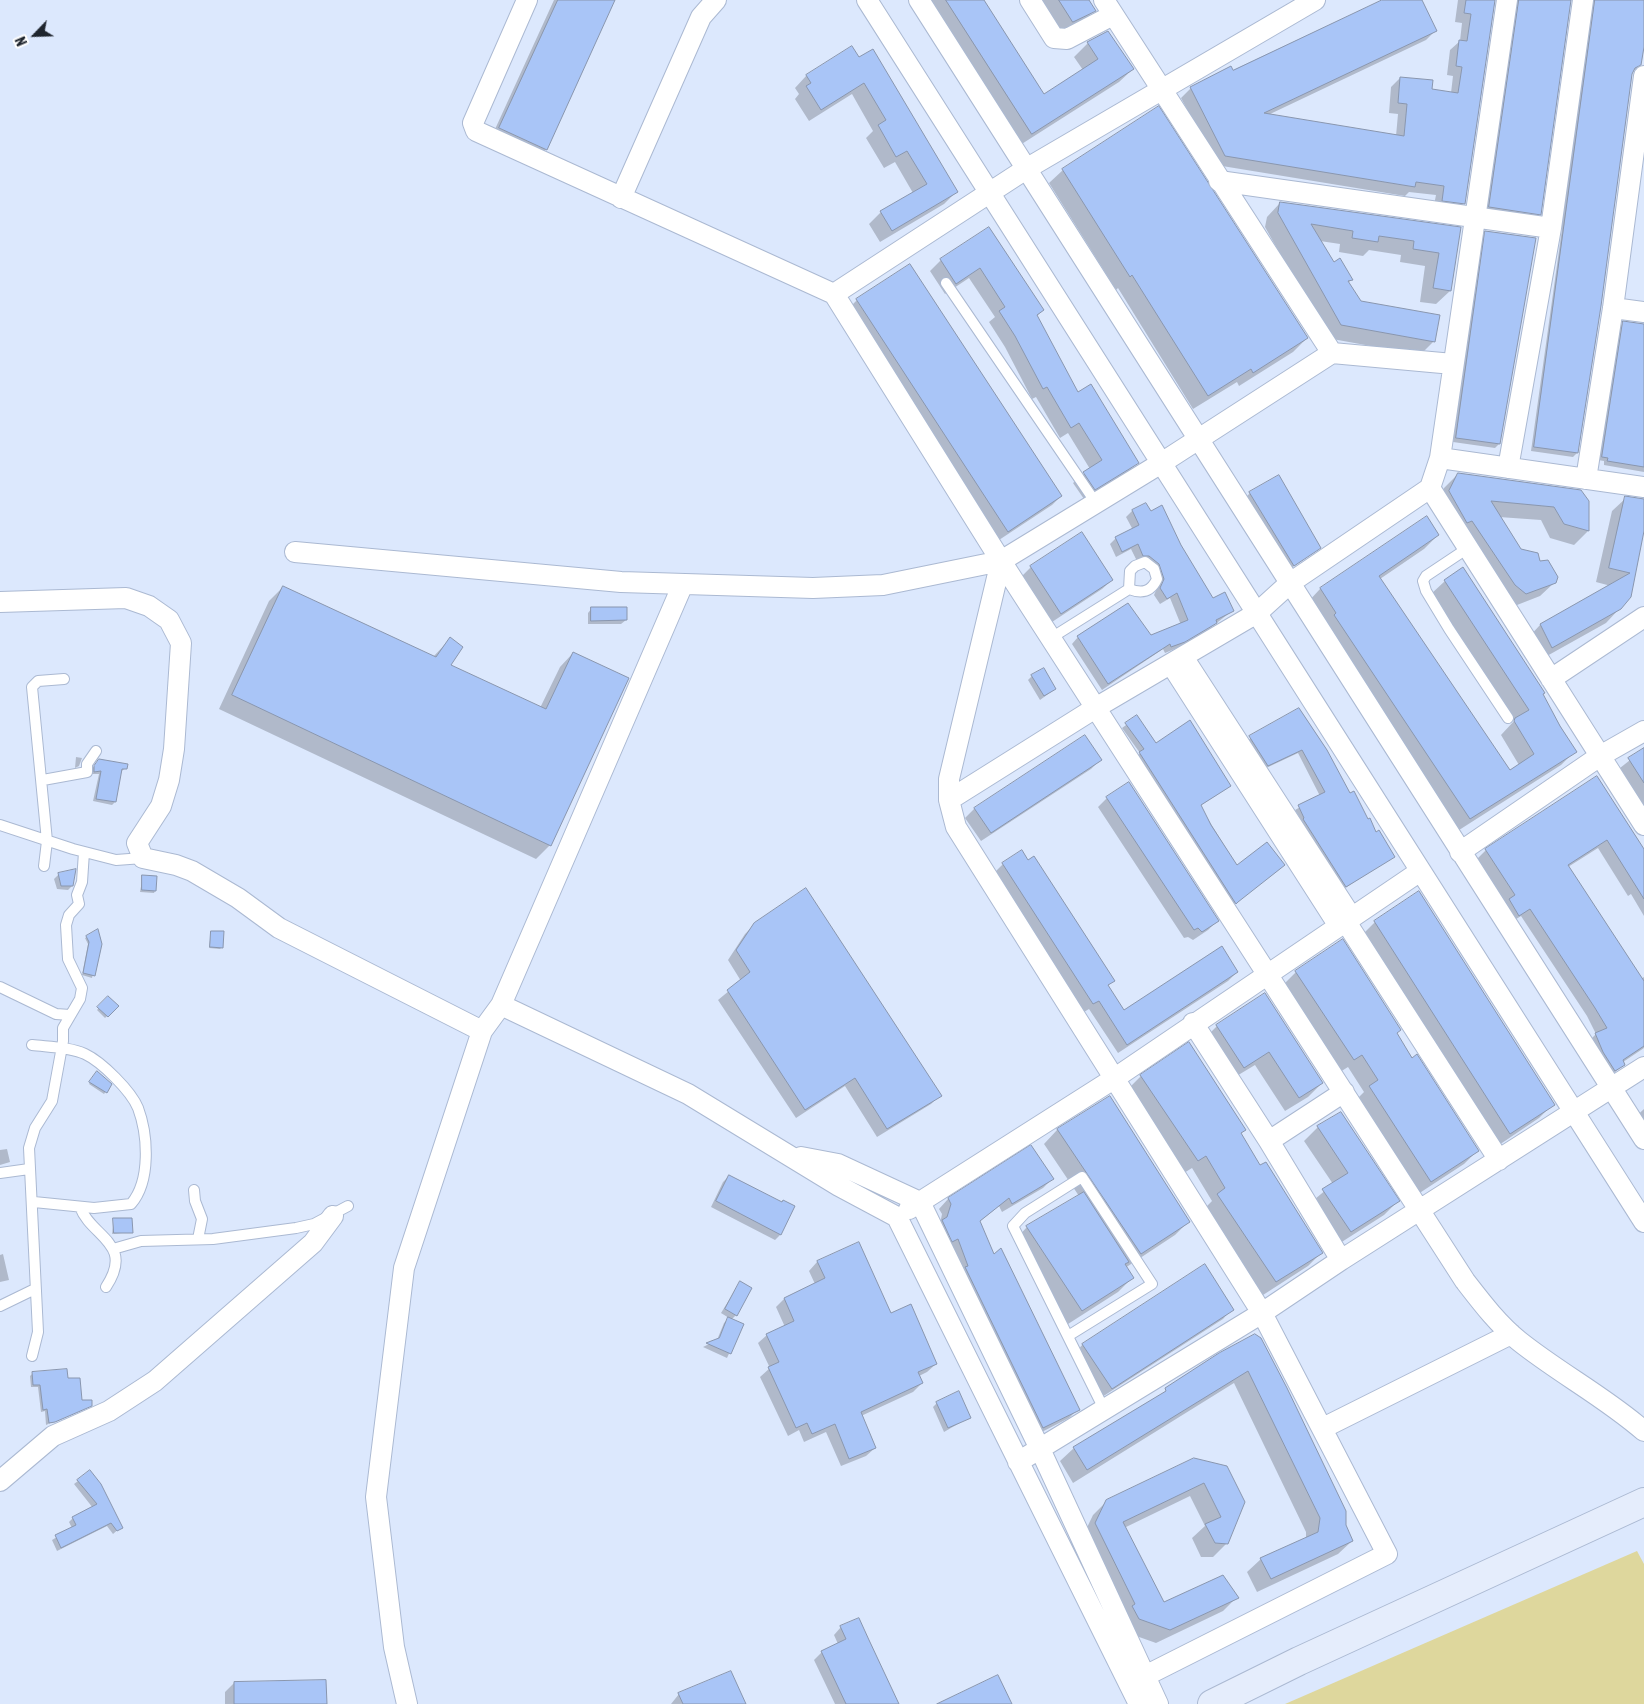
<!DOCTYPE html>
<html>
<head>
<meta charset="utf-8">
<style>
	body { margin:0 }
	#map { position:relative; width:1644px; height:1704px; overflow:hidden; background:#dce8fd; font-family:"Asap Condensed",sans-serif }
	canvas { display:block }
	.north { position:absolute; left:10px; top:10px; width:50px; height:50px; -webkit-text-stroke:4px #fff; paint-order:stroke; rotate:246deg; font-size:14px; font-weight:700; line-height:20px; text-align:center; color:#1f252e }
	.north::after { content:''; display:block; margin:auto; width:18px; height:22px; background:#1f252e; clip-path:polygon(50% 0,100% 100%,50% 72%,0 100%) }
</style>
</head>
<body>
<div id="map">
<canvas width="1644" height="1704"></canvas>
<div class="north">N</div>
</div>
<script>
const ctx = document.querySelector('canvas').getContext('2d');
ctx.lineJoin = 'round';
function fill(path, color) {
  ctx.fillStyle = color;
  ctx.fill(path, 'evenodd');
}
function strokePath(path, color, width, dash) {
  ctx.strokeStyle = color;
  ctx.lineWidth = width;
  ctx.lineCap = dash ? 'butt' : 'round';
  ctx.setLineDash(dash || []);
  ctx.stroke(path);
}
fill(new Path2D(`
	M1637,1551L1644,1564V1704H1285Z`), '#ded79d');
fill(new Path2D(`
	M554,0H614L546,149L537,158L491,138Z
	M929,0H983L1043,96L1083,70L1074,57L1088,43L1133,69L1119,82L1017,147Z
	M1037,0H1087L1094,11L1080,24L1059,35Z
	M1385,0H1421L1435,31L1426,40L1268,115L1396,136L1398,114L1389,113L1391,87L1400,78L1431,90L1451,93L1453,76L1447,75L1450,50L1460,41L1462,23L1455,22L1458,0H1494L1464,203L1454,213L1433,210L1436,195L1409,192L1405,196L1216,165L1181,98L1191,88L1231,68L1233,72Z
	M1503,0H1570L1540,214L1530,224L1480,216Z
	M1590,0H1644V40L1640,64L1631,74L1577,453L1573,457L1531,451L1562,229L1560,228Z
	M851,48L956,192L944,204L880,242L869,224L881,212L913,193L895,162L884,168L866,138L873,131L852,94L809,121L795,99L799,94L795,88L806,76Z
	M1063,170L1307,338L1293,352L1239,386L1237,382L1193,409L1118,288L1116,290L1049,183Z
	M1280,203L1460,228L1450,291L1436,304L1420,302L1425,266L1400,262L1401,255L1369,250L1363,256L1339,252L1340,244L1320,241L1334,263L1351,280L1348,283L1360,302L1434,341L1420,355L1327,338L1265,227L1267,217Z
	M989,229L1043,310L1037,316L1077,393L1138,462L1127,473L1084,499L1073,483L1090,469L1068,433L1060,438L1036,397L1032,399L1005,347L989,322L995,317L969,278L945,294L930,271L941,260Z
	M1486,232L1499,444L1495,448L1453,442L1482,236Z
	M857,300L1061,496L1052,505L999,540L848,309Z
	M1623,323L1644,325V472L1604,465V461L1598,460L1619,327Z
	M1458,474L1588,501V531L1574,545L1550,538L1541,520L1499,517L1520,550L1539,562L1555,582L1540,596L1512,607L1436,506L1444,488Z
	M1278,477L1320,547L1286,572L1243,500L1250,493Z
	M1626,498L1644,500V524L1620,608L1606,623L1538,661L1527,639L1540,625L1611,586L1596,582L1612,511Z
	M1146,504L1150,513L1180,546L1213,599L1232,611L1209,629L1177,648L1165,653L1163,649L1102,690L1072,644L1078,637L1128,605L1150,637L1181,625L1170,598L1160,604L1154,595L1158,586L1153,570L1137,561L1131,549L1116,557L1110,544L1116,538L1133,530L1126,517L1132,511Z
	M1426,518L1438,535L1424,549L1380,579L1509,771L1519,765L1501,735L1514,721L1431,594L1445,581L1542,695L1575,751L1561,765L1456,832L1307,603L1320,589Z
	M1031,567L1112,580L1102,589L1052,622L1022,576Z
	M283,587L433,657L450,639L449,665L540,708L560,667L573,653L550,845L536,859L219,709L269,601Z
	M592,608L626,620L621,624H588V613Z
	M1032,676L1055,689L1040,700L1028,680Z
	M1299,710L1349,795L1393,857L1342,890L1295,810L1320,796L1298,753L1264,769L1246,741Z
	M1137,717L1156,745L1230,786L1200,806L1237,866L1280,869L1231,906L1136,757L1140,753L1122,728Z
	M1644,749V806L1620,768Z
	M76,757L82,758L79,766L75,768Z
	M1100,760L1091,769L981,841L965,818L974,809Z
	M96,764L126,768L120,772L115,802L112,805L93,801L99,774H91V770Z
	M1596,778L1644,852V916L1631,894L1628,896L1598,848L1568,867L1641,979L1644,977V1048L1623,1062L1624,1065L1606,1079L1587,1043L1596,1034L1587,1016L1521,916L1510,923L1477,859L1486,850Z
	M1107,798L1217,921L1208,930L1193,940L1188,937L1184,938L1098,807Z
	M1003,864L1113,981L1107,987L1124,1012L1237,972L1228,981L1118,1053L1089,1009L1084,1012L994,873Z
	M59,874L72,886L68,890L57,889L54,879Z
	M143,876L155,891L154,893L140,892Z
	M1419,893L1553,1104L1539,1118L1496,1147L1361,936L1375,922Z
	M755,924L940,1095L931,1104L877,1137L845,1086L796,1118L718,1000L741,981L728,960L745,934Z
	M97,931L101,939L92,978L82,975L88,944L85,938Z
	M211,932L222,947L220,949L209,948Z
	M1296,972L1396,1034L1477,1151L1464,1164L1418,1194L1356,1100L1364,1092L1348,1067L1340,1072L1283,985Z
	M1265,995L1322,1083L1308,1097L1285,1111L1255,1065L1230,1080L1203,1040L1217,1026Z
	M108,998L117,1006L105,1018L97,1010Z
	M95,1074L111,1085L104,1094L89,1084Z
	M1141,1076L1245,1130L1240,1134L1260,1167L1321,1253L1308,1266L1263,1295L1205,1208L1212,1201L1192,1168L1184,1173L1128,1089Z
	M1109,1097L1189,1221L1175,1235L1125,1268L1132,1278L1118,1292L1068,1324L1014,1241L1027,1227L1079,1196L1044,1144L1057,1130Z
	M1644,1109V1130L1631,1121Z
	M1340,1113L1398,1201L1384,1215L1337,1245L1309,1204L1333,1184L1304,1141L1318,1127Z
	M1031,1147L1052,1179L1043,1188L1002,1212L999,1206L979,1222L993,1256L1078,1409L1069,1418L1034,1436L940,1224L942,1214L939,1209L948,1199Z
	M7,1149L10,1162L0,1165V1150Z
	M729,1176L781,1204L794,1207L780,1235L775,1240L711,1207L723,1182Z
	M114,1220L132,1232L112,1234Z
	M858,1244L890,1314L936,1364L927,1372L919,1376L922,1383L913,1392L861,1416L875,1448L866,1456L841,1466L826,1432L804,1442L799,1430L788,1436L760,1377L770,1368L758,1343L767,1335L785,1327L776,1307L784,1299L815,1284L809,1271L817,1262Z
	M3,1254L9,1280L0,1282V1255Z
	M740,1282L736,1315L731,1320L742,1325L727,1358L703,1347L717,1340L724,1323L729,1318L721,1313Z
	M1232,1309L1223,1319L1102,1397L1074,1354L1083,1344Z
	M1255,1336L1352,1541L1338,1554L1257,1592L1247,1572L1261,1559L1306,1539V1532L1234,1383L1073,1483L1060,1461L1074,1448Z
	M33,1373L66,1379L81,1402L91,1405L46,1425L45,1411L41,1412L38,1387H31L30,1376Z
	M937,1403L970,1417L944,1432L933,1407Z
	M1226,1468L1227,1543L1213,1557H1201L1192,1538L1205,1526L1190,1496L1124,1528L1164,1603L1237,1597L1223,1611L1156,1643L1125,1632L1082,1538L1093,1515L1107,1501Z
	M78,1481L121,1527L113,1534L107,1526L57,1551L52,1540L72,1528L69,1522L73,1518L93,1508L74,1484Z
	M841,1627L898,1704H835L814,1660L822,1652L838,1644L834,1635Z
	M234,1683L326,1704H225V1692Z
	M679,1694L745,1704H671Z`), '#0003');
const building = new Path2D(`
	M558,0H615L547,150L499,128Z
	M946,0H984L1044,94L1098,59L1087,42L1108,31L1134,69L1032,134Z
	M1059,0H1089L1096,11L1073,22Z
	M1382,0H1422L1437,31L1264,113L1404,136L1407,104L1398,103L1400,77L1433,80L1432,89L1458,93L1462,67L1456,66L1459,40L1467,41L1471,14L1464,13L1466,0H1495L1465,204L1442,201L1444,186L1416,182L1415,187L1225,156L1190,87L1231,66L1233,70Z
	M1519,0H1571L1541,215L1489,207Z
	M1595,0H1644V47L1641,65L1635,68L1632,74L1601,306L1578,453L1534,447Z
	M852,46L859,57L873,49L958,192L892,231L880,211L927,184L907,151L896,157L878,125L886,120L864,83L821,110L806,86L811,83L806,75Z
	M1159,106L1308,338L1253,373L1251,369L1208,396L1132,275L1130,277L1062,169Z
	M1280,202L1461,227L1451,291L1433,288L1439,253L1413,249L1414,241L1379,236L1378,242L1352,238L1353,231L1311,224L1334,262L1340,258L1353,280L1348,281L1361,301L1440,315L1435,342L1341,325L1278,213Z
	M989,227L1044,310L1037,315L1078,392L1091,384L1139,463L1095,490L1083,472L1102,460L1079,423L1071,428L1047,387L1043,389L1015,336L999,311L1005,307L980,268L956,284L940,259Z
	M1485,231L1536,238L1500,444L1456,438Z
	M910,264L1062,496L1008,532L856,299Z
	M1623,321L1644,324V467L1607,461L1608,458L1602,457Z
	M1458,473L1581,490L1589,501V531L1564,524L1554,507L1491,501L1521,549L1538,553L1540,561L1548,560L1558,577L1556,583L1526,594L1515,585L1472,521L1467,523L1449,491Z
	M1279,475L1321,548L1294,566L1249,492Z
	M1625,496L1644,499V531L1631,597L1621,609L1552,648L1540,624L1630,573L1609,568Z
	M1146,503L1151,511L1162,505L1181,545L1213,598L1225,592L1234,611L1216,620L1217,623L1185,642L1171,647L1170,644L1108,684L1077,636L1128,603L1151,635L1188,620L1177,593L1167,599L1160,588L1164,579L1159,564L1149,556H1143L1138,544L1122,552L1115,537L1139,525L1132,510Z
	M1427,516L1439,535L1379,576L1510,770L1534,754L1514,721L1515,718L1529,710L1444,580L1463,567L1545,693L1543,694L1560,726L1577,752L1470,819L1334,615L1336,613L1320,588Z
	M1082,532L1113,580L1061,614L1030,566Z
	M283,586L436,657L450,637L463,647L451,665L546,709L573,652L629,678L551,846L232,695Z
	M591,607H627V620L591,621Z
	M1044,668L1056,689L1044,696L1031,675Z
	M1299,708L1327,750L1350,793L1354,791L1368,819L1370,818L1376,832L1379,830L1395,857L1346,887L1303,819L1304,818L1298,805L1325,792L1302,750L1268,766L1249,736Z
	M1137,715L1156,743L1190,720L1231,786L1201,805L1211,825L1237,865L1267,842L1285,865L1238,902L1236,904L1139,752L1144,749L1125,723Z
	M1085,735L1102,760L991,833L974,808Z
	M1644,748V783L1628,758Z
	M99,759L128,764L127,769H122L116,802L96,799L101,771L94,772V766Z
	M1597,776L1644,849V899L1607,840L1568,865L1644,981V1046L1623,1060L1625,1065L1615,1071L1603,1052L1595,1033L1607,1028L1595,1008L1530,909L1519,916L1509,899L1515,895L1485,849Z
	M1129,782L1219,921L1202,932L1198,928L1194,930L1106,797Z
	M1022,850L1028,860L1034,856L1115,981L1108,985L1124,1010L1222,946L1238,972L1127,1045L1099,1001L1093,1004L1002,863Z
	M76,869L73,886H61L58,873Z
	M142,875L157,876L156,891L142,890Z
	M806,888L942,1096L887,1129L855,1078L805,1110L727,990L750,972L736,950L754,923Z
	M1419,891L1555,1105L1510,1134L1374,921Z
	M98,929L102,944L95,976L83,973L89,942L86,936Z
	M211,931H224L223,948L210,947Z
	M1343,939L1401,1030L1397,1033L1412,1058L1417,1054L1479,1151L1431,1182L1369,1086L1378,1080L1362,1055L1354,1060L1295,971Z
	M1265,993L1323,1083L1299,1098L1269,1052L1244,1068L1216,1025Z
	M108,996L119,1006L108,1017L97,1007Z
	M1189,1042L1246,1130L1241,1133L1260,1165L1266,1162L1323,1253L1276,1282L1217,1194L1225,1188L1206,1156L1198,1161L1140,1075Z
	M97,1071L112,1084L107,1093L89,1082Z
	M1110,1096L1190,1222L1141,1254L1057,1129Z
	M1341,1112L1400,1201L1351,1232L1322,1189L1348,1173L1317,1126Z
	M1031,1145L1054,1179L1012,1204L1009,1198L980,1221L994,1254L1001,1248L1080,1410L1043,1428L965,1267L968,1266L958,1239L952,1242L942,1220L947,1217L951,1204L948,1198Z
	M729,1175L782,1202L783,1200L795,1206L781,1235L716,1201Z
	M1084,1192L1129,1262L1125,1264L1134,1278L1082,1311L1026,1226Z
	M113,1218H132L133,1233H114Z
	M859,1242L891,1313L911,1304L937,1364L918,1372L923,1383L861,1412L876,1448L849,1459L835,1424L812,1434L807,1423L796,1428L768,1367L779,1362L766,1334L794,1321L784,1298L825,1278L817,1261Z
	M1205,1264L1234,1310L1112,1389L1082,1344Z
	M740,1281L752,1288L737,1316L725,1309Z
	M728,1317L744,1324L731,1354L706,1343L719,1338Z
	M1255,1334L1261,1338L1287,1388L1346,1511V1525L1353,1541L1271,1579L1260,1558L1318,1532L1320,1518L1248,1371L1087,1470L1073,1447L1166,1391L1165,1388L1219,1353Z
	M67,1369L68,1378H80L82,1400H92V1406L55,1422L49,1423L47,1409L43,1410L40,1385H33L32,1372Z
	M959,1391L971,1418L948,1428L936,1402Z
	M1194,1458L1227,1466L1245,1502L1228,1544L1215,1543L1205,1524L1221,1517L1204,1483L1123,1522L1164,1602L1223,1575L1239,1598L1170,1630L1139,1619L1132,1606L1135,1604L1095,1523L1106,1500Z
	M90,1470L101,1484L123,1528L117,1531L111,1523L61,1548L55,1535L76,1525L72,1517L97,1504L77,1480Z
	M859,1618L869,1640L899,1704H846L821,1651L846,1639L840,1626Z
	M731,1671L746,1704H683L678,1693Z
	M998,1675L1012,1704H937Z
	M326,1680L327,1704H234V1682Z`);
fill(building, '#a9c5f7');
strokePath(building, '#8996ae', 1);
const lane = new Path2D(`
	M946,283L1096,503
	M1468,548L1426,576L1423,581L1426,591L1449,629L1508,718
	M1145,562L1154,569L1157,579C1151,592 1142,594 1129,589L1130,571L1135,566Z
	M1051,638L1129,589
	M43,780L87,772V764L96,751
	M0,825L73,849L116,860L143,858
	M44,866L47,841L32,687L38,681L64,679
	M0,987L56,1014L70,1015
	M32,1045C49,1047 70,1047 85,1054C102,1062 131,1091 138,1108C148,1135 151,1181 131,1204L94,1208L34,1202
	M0,1173L29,1169
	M194,1190L195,1201L202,1219L198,1239
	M80,1207C91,1237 135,1243 106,1287
	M113,1249L141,1241L213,1239L296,1228L314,1224L348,1206
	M0,1306L35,1289
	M1068,1336L1152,1284L1082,1177L1025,1213L1013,1226L1104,1409
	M32,1356L38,1332L29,1148L35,1128L52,1101L63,1041V1028L80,999L82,988L68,959L66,925L69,915L79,904L77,895L82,882L84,852`);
const street = new Path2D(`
	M527,0L473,123L476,131L834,294L1001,561L1465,1281C1482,1303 1498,1324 1519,1341C1559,1373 1605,1397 1644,1431
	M867,0C1129,405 1383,816 1644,1222
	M919,0L1644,1139
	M1030,0L1054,38L1067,39L1113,15
	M1104,0L1332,353
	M1507,0L1440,458L1644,487
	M1219,181L1551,228
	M621,198L701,17L716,0
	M834,294L1026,169L1315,0
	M1613,308L1644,312
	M1440,458L1430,488L1644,825
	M1508,468L1551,228L1583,0
	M1586,479L1613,308L1644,76
	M295,552L621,582L813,588L883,585L1001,561L1163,462L1332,353L1453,364
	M1001,561L949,779V800L956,827L1262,1313L1387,1554L1145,1676
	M683,584L501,1005L688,1094L839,1186L897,1217L1139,1704
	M0,602L126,598L149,606L169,620L181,643L174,749L169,780L161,806L137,843L143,858L176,865L192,871L238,898L279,928L482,1031
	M1183,657L1352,918
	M1171,664L1339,926
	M1551,679L1644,617
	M949,800L1097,707L1257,613L1290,583L1430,488
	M1460,852L1600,756L1644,731
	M1346,922L1499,1160
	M1193,1023L1269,1141L1341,1260
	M1269,1141L1344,1092
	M801,1157L838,1164L920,1202L1040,1449L1158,1704
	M909,1209L1115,1078L1419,872
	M1323,1428L1511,1334
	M1018,1462L1262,1313L1341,1260L1644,1067
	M0,1481L53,1436L109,1411L155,1381L313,1243L333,1216
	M407,1704L394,1647L376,1497L404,1268L482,1031L501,1005`);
const secondary = new Path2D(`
	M1212,1704L1299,1661L1644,1502`);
strokePath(lane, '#abb9d2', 12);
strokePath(street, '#abb9d2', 22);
strokePath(secondary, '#abb9d2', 30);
strokePath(lane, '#fff', 10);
strokePath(street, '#fff', 20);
strokePath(secondary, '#e5edfc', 28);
</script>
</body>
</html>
